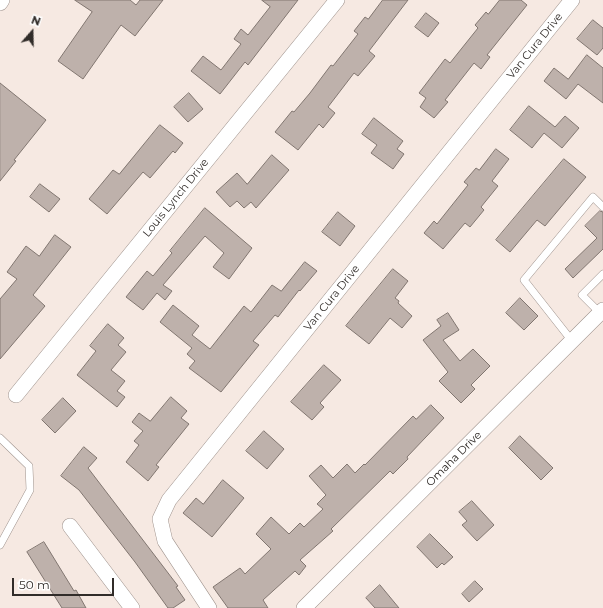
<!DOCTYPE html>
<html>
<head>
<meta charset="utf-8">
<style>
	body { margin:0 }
	#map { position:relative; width:603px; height:608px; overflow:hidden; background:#f6e9e2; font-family:Montserrat,sans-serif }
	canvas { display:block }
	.north { position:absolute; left:12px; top:12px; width:40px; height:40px; -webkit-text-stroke:3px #fff; paint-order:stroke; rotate:20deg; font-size:11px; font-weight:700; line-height:16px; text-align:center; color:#312c29 }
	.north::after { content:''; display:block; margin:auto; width:14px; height:18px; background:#312c29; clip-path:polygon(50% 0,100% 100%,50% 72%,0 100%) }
	.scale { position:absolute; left:12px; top:578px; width:102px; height:18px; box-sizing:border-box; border:2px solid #312c29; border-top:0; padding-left:5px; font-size:12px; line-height:14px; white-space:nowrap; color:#312c29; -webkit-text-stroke:3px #fff; paint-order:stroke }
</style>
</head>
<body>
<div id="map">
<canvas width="603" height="608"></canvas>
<div class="north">N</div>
<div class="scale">50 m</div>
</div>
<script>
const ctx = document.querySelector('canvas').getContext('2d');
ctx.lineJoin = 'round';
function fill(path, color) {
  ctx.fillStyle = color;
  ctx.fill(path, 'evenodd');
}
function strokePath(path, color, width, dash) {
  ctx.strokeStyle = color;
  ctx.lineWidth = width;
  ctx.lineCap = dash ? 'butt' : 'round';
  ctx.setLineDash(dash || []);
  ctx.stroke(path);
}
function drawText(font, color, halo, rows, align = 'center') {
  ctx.font = font + ' Montserrat,sans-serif';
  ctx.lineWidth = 3;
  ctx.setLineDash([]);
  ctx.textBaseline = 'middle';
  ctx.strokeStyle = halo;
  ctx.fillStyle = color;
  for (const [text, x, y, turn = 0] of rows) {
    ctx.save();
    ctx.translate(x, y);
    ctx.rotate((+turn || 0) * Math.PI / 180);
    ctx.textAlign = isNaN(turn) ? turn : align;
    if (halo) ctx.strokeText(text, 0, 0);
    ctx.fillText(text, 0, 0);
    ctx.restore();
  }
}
const building = new Path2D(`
	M75,0H130L136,5L140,0H163L135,36L121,25L83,79L58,61L92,12Z
	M262,0H298L248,65L245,62L220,94L191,71L203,56L221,70L241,44L234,39L241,29L248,35L270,7Z
	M383,0H408L369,51L375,56L358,76L354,73L328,107L335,113L323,128L319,124L298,150L275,132L292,111L294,112L310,93L331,65L333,66L358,34L354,31L365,17L368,19Z
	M500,0H521L527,5L487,55L490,57L481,69L474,63L445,100L448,102L434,118L420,107L426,98L419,93L445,59L450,63L478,28L475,25L486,12L488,14Z
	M426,13L439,23L428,37L415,27Z
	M593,20L603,28V48L597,55L577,39Z
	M587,55L603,68V103L578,84L566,99L544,81L554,68L568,79Z
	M0,83L46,120L14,160L16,161L0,181Z
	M189,93L203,109L188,122L174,107Z
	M529,106L555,127L565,116L579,128L562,148L544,133L532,148L510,130Z
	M374,118L403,141L397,149L404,154L393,169L371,153L377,145L362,134Z
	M160,125L183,143L175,153L173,151L150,178L143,172L107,214L89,199L113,170L119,174Z
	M496,149L509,159L492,181L498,186L481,207L484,210L470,227L465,223L443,249L424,233L434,221L437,224L468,185L464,182L476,168L479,170Z
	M272,155L289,170L256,208L251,202L244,208L237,201L230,207L216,192L237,173L247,184Z
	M564,159L586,177L545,226L537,220L510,252L496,240Z
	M40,184L60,199L49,212L30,197Z
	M205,208L252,248L229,279L213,267L224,253L205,236L163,285L172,291L165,300L157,293L143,310L126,297L147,271L153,276L172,253L170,251Z
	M600,211L603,212V249L573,278L565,269L597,238L585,226Z
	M338,212L355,226L340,246L322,232Z
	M55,235L71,247L33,295L45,306L0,359V299L17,279L7,272L26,246L39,256Z
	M305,262L317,271L300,291L299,290L278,317L275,315L253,341L259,345L221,392L189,368L195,361L187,354L192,348L160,322L173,305L199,326L192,335L210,349L244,306L251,312L272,285L281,291Z
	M393,269L408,281L395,298L399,301L398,303L412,316L402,328L390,318L369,344L346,326Z
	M520,298L538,316L524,330L506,313Z
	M448,313L459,330L443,340L460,361L473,349L490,366L471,385L475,389L461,403L439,381L448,372L423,340L441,326L437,320Z
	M108,324L124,338L118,345L126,352L111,370L125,381L117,391L125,397L117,407L77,375L96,351L90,346Z
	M324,365L341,380L320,403L324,407L312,420L291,402Z
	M171,397L187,411L181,418L189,424L156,465L159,467L148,481L126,462L139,445L134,441L143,431L132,422L139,413L150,421Z
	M63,398L76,411L55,433L42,420Z
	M431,405L444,418L407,457L408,459L393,474L390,471L331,529L333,531L300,560L306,566L299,575L295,571L263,600L268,608H228L213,587L240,568L245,574L271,549L256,534L271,517L289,534L300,523L304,527L323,509L317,504L326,495L309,476L321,465L333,478L347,464L355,473L364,464L365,465L413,416L416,419Z
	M264,431L284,449L267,469L246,451Z
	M520,436L553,468L541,480L509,448Z
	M84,447L97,458L88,468L178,586L176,587L185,600L173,608H168L135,562L79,490L61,476Z
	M223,480L244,498L212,537L183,513L196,498L203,504Z
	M472,501L494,525L477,541L462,525L467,521L459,512Z
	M430,534L453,557L444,565L442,563L437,568L417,547Z
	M44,542L74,591L76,590L86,608H62L27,552Z
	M475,581L483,589L469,602L462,594Z
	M380,585L399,608H375L366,598Z`);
fill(building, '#beb1ab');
strokePath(building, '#817670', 1);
const lane = new Path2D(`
	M600,313L582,295L603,274
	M572,341L524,280L593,197L603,207
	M0,438L29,466L30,490L0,545`);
const street = new Path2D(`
	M0,3L2,0
	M16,395L337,0
	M70,526L132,608
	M209,608L165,541L160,519L169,500L572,0
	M304,608L603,310`);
strokePath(lane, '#9f938d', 8);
strokePath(street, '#9f938d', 16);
strokePath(lane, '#fff', 7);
strokePath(street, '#fff', 15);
drawText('11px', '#312c29', '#fff', [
	["Van Cura Drive",535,46,-51],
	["Louis Lynch Drive",176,198,-51],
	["Van Cura Drive",332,298,-51],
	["Omaha Drive",454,459,-45]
]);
</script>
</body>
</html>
